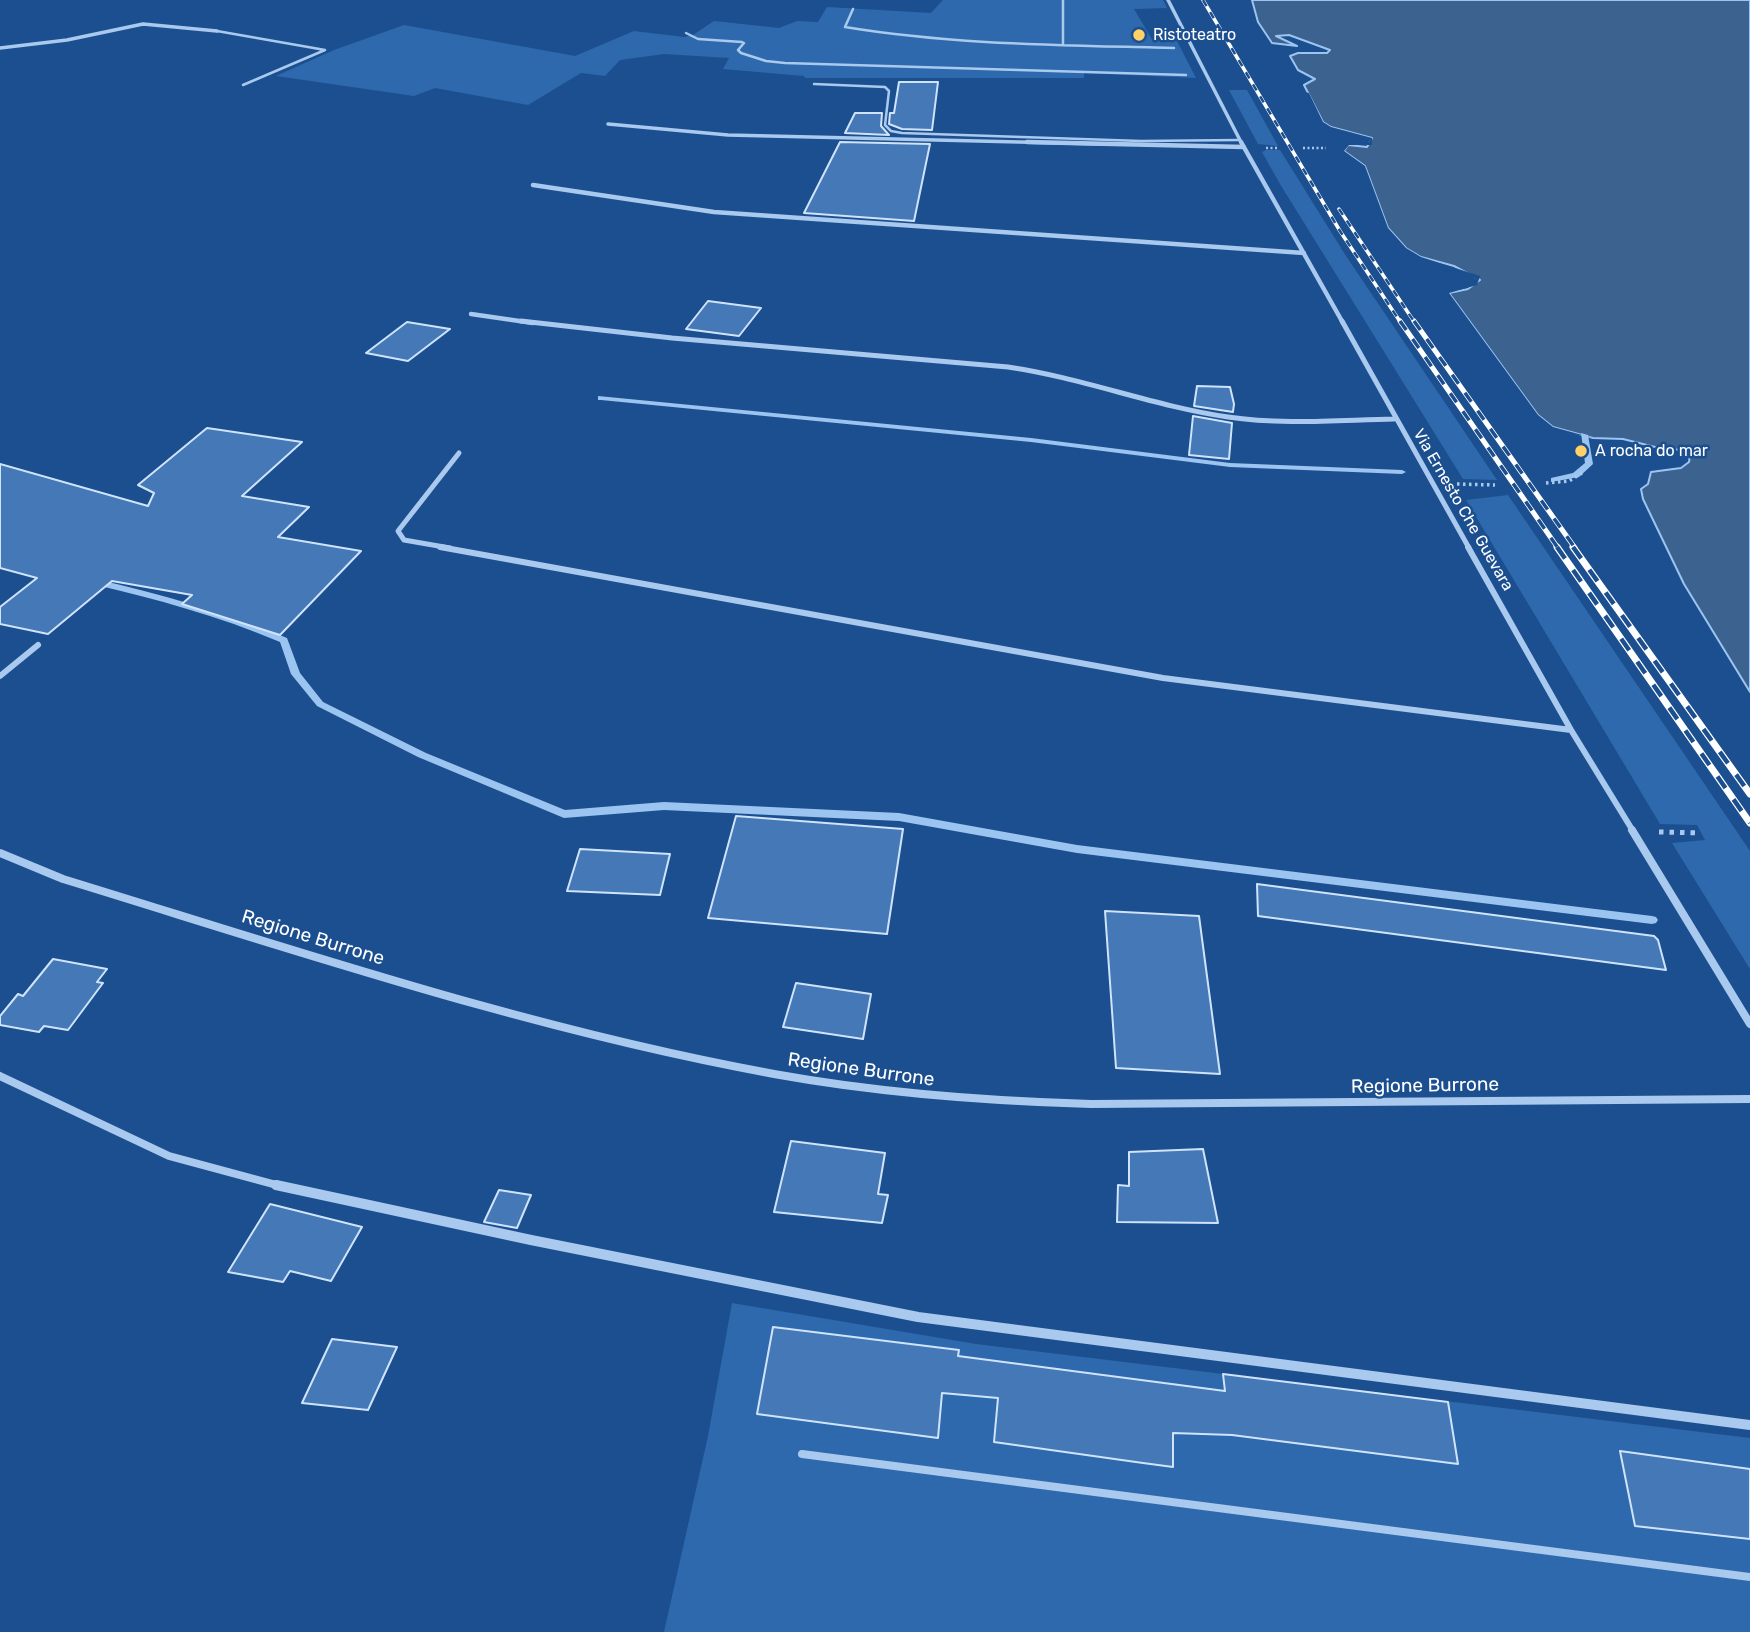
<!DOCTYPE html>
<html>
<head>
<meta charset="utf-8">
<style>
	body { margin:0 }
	canvas { display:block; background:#1b4f8f }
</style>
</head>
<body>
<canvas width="1750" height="1632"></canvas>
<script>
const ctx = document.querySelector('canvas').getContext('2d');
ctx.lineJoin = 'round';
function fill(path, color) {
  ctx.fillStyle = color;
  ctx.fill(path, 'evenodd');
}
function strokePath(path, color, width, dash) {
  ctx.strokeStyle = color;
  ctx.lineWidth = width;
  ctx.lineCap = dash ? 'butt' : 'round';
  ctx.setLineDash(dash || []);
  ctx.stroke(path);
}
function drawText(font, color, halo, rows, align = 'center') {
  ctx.font = font + ' Rubik,sans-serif';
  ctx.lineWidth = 5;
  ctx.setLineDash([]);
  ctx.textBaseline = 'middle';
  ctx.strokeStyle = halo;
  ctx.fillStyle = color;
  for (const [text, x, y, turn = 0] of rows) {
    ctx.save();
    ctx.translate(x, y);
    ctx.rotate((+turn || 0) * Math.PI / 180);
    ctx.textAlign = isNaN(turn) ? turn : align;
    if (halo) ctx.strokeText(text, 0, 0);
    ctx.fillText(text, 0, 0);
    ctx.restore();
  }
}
fill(new Path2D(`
	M943,0H1163L1167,8L1134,9L1153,41H1177L1196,78L1084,73V78H805L804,76L723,69L729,58L664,54L620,60L605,76L581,73L528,105L435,88L414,96L276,76L334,50L404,25L575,56L634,31L684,37L693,35L714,21L779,28L797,21L818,22L827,7L931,13Z
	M1229,90H1247L1278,146L1258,144Z
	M1266,150H1280L1346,256L1497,480L1463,479L1280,184L1262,152Z
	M1508,495L1750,851V969L1672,843L1705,840L1697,825L1660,824L1466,500Z
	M732,1303L976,1344L1750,1438V1632H664L708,1436Z`), '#2e69ad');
const water = new Path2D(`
	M1252,0H1750V692L1684,584L1643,499L1641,489L1648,484L1651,472L1681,468L1689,462L1690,455L1686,450L1663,449L1623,439L1593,438L1553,427L1538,415L1449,293L1468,289L1480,280L1454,266L1421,257L1406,248L1388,228L1365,166L1344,151L1348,145L1367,147L1372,138L1331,127L1323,122L1304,85L1315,79L1298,70L1290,56L1298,53H1327L1330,50L1289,35L1276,36L1297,46L1272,43L1258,22Z`);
fill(water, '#3c6290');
strokePath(water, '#9cc4f0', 2);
fill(new Path2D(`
	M1304,92L1309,93L1323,122L1331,127L1372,138V145H1349L1344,151L1365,166L1388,228L1406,248L1421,257L1480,276L1477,285L1449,293L1538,415L1553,427L1593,438L1552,430L1535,417L1445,294L1448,288L1467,285L1476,279L1420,261L1404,250L1385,229L1362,167L1340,152L1347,142L1366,143L1370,141L1330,130L1321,124Z`), '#1b4f8f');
fill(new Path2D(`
	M598,396L1031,438L1230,463L1402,470L1406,472L1402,474L1230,467L1031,442L601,400H598Z
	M1581,433L1588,435L1593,464L1579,477L1551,482V478L1573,473L1585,463Z
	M95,579C161,594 225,612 287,638L300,673L323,702L426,753L565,810L664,802L899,813L1077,845L1652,916L1656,917L1658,920L1656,923L1652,924L1077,853L899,821L664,810L564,818L418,757L317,706L291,674L280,642C219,616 156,599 92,584L91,582Z`), '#9cc4f0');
const building = new Path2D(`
	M899,82H938L932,130L902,129L889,124L890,113H894Z
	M855,113H882L881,126L889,135L845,133Z
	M840,142L930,144L914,221L804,213Z
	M708,301L761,308L739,336L686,329Z
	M407,322L450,329L408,361L366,353Z
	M1197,386L1230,387L1234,404L1233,412L1194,406Z
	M1193,416L1232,423L1229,459L1189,455Z
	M207,428L302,442L242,496L309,507L278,537L361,551L280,635L182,604L192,595L112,581L48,634L0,624V607L37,578L0,568V464L148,506L154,493L138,485Z
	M736,816L903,829L887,934L708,918Z
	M580,849L670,854L660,895L567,891Z
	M1257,884L1654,936L1658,940L1666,970L1258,916Z
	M1105,911L1199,916L1220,1074L1116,1068Z
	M53,959L107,969L97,982L103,983L68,1030L44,1026L39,1032L0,1025V1016L18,994L23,996Z
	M796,983L871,994L863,1039L783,1027Z
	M791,1141L885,1153L878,1194L888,1195L882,1223L774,1212Z
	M1203,1149L1218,1223L1117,1222L1118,1185L1129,1186V1152Z
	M499,1190L531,1195L517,1228L484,1222Z
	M270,1204L362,1227L331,1281L290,1271L283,1282L228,1272Z
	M773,1327L959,1350L958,1356L1225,1391L1223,1374L1448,1402L1458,1464L1232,1435L1173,1433V1467L1143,1463L994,1442L998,1398L942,1393L938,1438L757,1414Z
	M332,1339L397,1347L368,1410L302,1403Z
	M1620,1451L1750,1469V1539L1635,1526Z`);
fill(building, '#4478b7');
strokePath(building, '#cfe3fa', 2);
strokePath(new Path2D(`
	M1266,148H1278
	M1303,148H1326`), '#a9c9ee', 2.5, [2, 2.5]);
strokePath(new Path2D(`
	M1546,483L1569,481L1585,471
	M1457,484L1495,485`), '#a9c9ee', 3.5, [2.5, 3.5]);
strokePath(new Path2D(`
	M1659,832L1701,833`), '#a9c9ee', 5, [4.5, 6]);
strokePath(new Path2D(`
	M1063,0V45
	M853,9L845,27C954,45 1064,45 1174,48
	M217,31L325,50L243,85
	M686,33L698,39L742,42L744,43L738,50L741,53L766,61L785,63L1186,75
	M814,84L885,87L889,91L885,125L891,131L902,133L1141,141L1240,140`), '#a9c9ee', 2.5);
strokePath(new Path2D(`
	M802,1454L1750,1577`), '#a9c9ee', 8);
strokePath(new Path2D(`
	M1168,0L1242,144
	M0,48L67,40L143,24L217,31
	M608,124L728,135L1102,144`), '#a9c9ee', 3.5);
strokePath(new Path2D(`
	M1027,142L1244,147
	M1241,142L1343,323
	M533,185L714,212L1304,253
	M471,314L533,323`), '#a9c9ee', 4.5);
strokePath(new Path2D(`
	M521,321L672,338L1008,367C1083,378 1153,406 1228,417C1282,425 1339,420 1394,419
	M1342,321L1469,548
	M450,548L404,540L398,531L459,453`), '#a9c9ee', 5);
strokePath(new Path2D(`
	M440,547L1163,678L1571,730
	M1468,547L1571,730L1633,831
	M0,676L38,645`), '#a9c9ee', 6);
strokePath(new Path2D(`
	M1632,830L1750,1024
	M0,853L63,879C298,951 532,1030 774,1074C879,1093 984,1101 1091,1104L1750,1099
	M0,1076L169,1156L284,1187`), '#a9c9ee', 8);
strokePath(new Path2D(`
	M276,1185L531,1240L918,1317L1750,1425`), '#a9c9ee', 10);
const railFar2 = new Path2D(`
	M1203,0L1340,231L1401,323
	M1339,209L1415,323`);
const railFar1 = new Path2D(`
	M1400,321L1558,548
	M1414,321L1575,548`);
const rail = new Path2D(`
	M1557,547L1750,823
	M1573,547L1750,794`);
strokePath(railFar2, '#fff', 3.5);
strokePath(railFar1, '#fff', 5);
strokePath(rail, '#fff', 7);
strokePath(railFar2, '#1b4f8f', 2.5, [7]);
strokePath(railFar1, '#1b4f8f', 3.5, [11]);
strokePath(rail, '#1b4f8f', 4.5, [14]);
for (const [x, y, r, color] of [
	[1139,35,7,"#ffd166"],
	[1581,451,7,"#ffd166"]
]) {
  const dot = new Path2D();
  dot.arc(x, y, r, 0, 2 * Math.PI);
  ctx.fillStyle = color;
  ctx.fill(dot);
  strokePath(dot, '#1b4f8f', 2.5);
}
drawText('16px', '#fff', '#1b4f8f', [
	["Ristoteatro",1153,35],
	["A rocha do mar",1595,451]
], 'left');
drawText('16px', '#fff', '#1b4f8f', [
	["Via Ernesto Che Guevara",1463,510,60]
]);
drawText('19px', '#fff', '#1b4f8f', [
	["Regione Burrone",313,938,17],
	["Regione Burrone",861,1070,8],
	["Regione Burrone",1425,1086,-1]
]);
</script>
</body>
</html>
